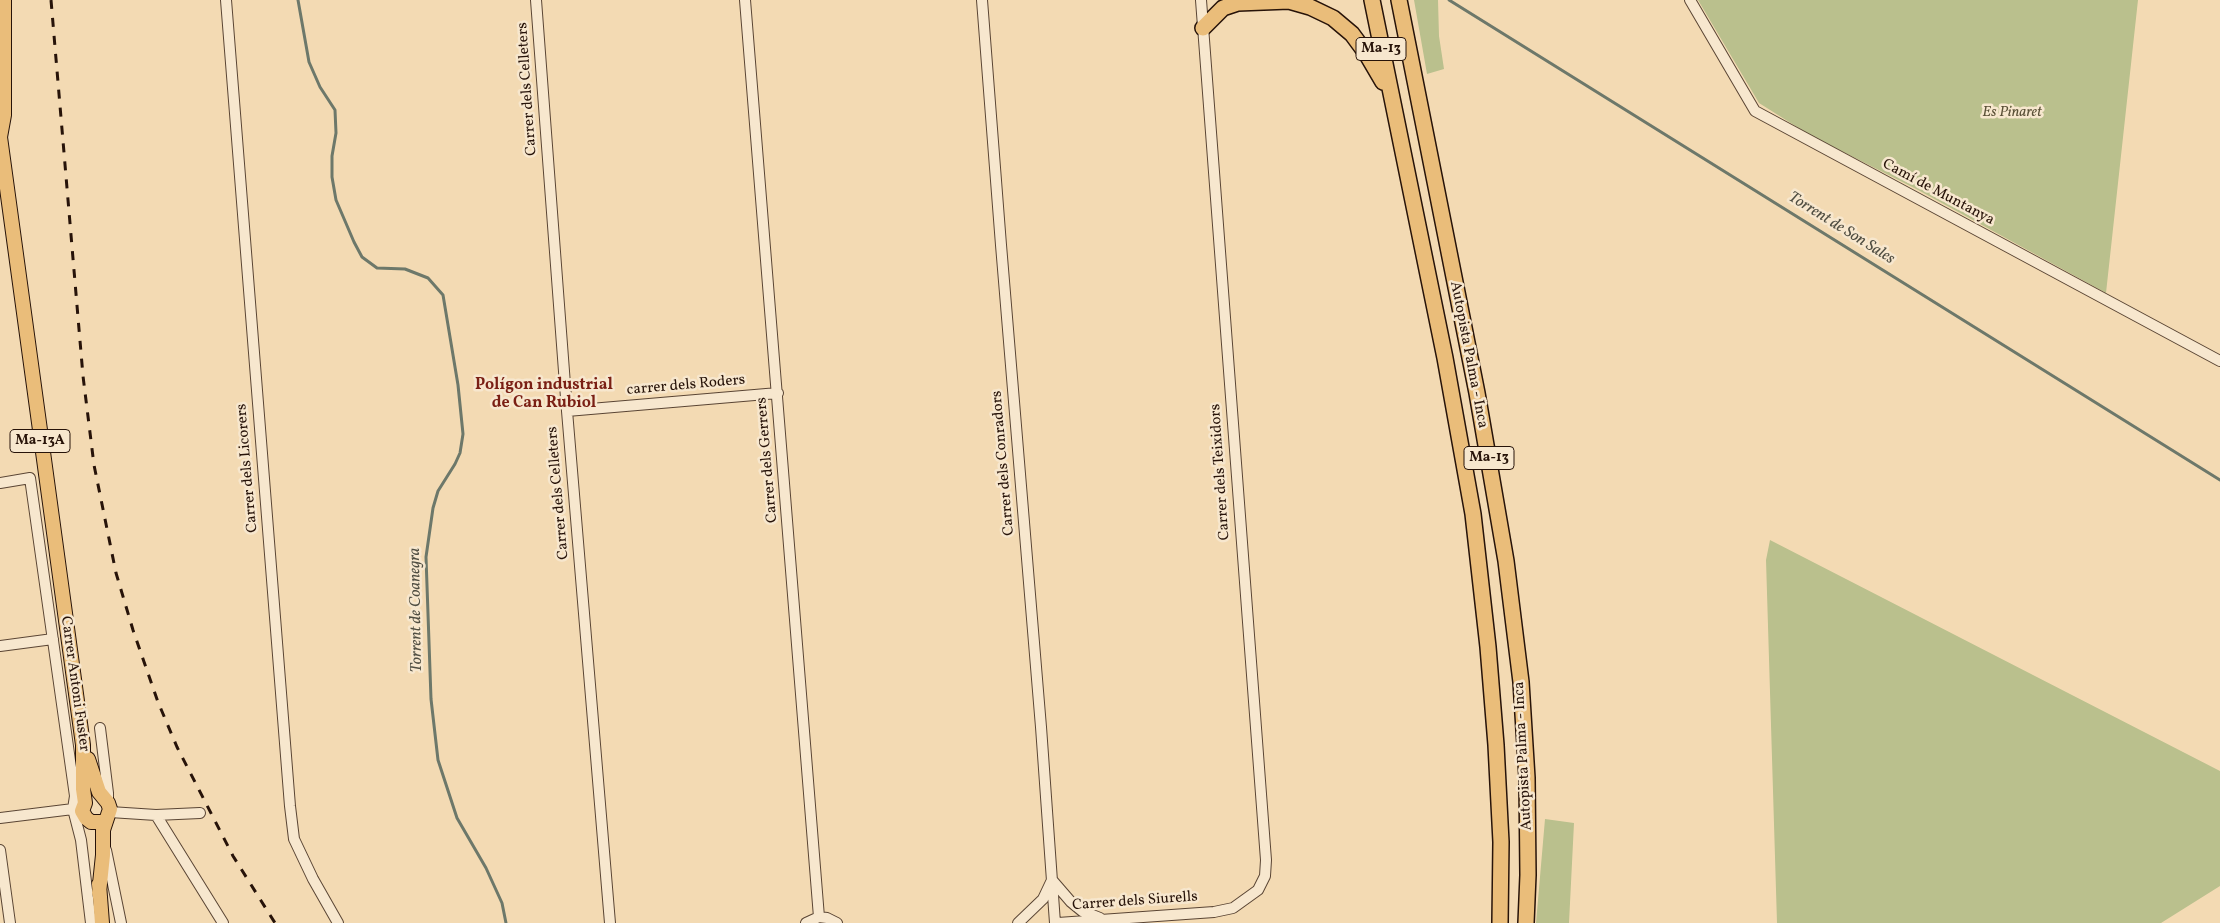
<!DOCTYPE html>
<html>
<head>
<meta charset="utf-8">
<style>
  body { margin:0 }
  canvas { display:block; background:#f3dab3 }
</style>
</head>
<body>
<canvas width="2220" height="923"></canvas>
<script>
const ctx = document.querySelector('canvas').getContext('2d');
ctx.lineJoin = 'round';
function fill(path, color) {
  ctx.fillStyle = color;
  ctx.fill(path, 'evenodd');
}
function toPath(rows) {
  const path = new Path2D();
  for (const r of rows) {
    path.moveTo(r[0], r[1]);
    for (let i = 2; i < r.length; i += 2) path.lineTo(r[i], r[i + 1]);
  }
  return path;
}
function stroke(path, color, width, dash) {
  ctx.strokeStyle = color;
  ctx.lineWidth = width;
  ctx.lineCap = dash ? 'butt' : 'round';
  ctx.setLineDash(dash || []);
  ctx.stroke(path);
}
function drawText(font, color, halo, rows, align = 'center') {
  ctx.font = font + ' Vollkorn,serif';
  ctx.lineWidth = 5;
  ctx.setLineDash([]);
  ctx.textBaseline = 'middle';
  ctx.strokeStyle = halo;
  ctx.fillStyle = color;
  for (const [text, x, y, turn = 0] of rows) {
    ctx.save();
    ctx.translate(x, y);
    ctx.rotate((+turn || 0) * Math.PI / 180);
    ctx.textAlign = isNaN(turn) ? turn : align;
    if (halo) ctx.strokeText(text, 0, 0);
    ctx.fillText(text, 0, 0);
    ctx.restore();
  }
}
fill(toPath([
  [1414,0,1438,0,1439,36,1444,69,1427,74],
  [1698,0,2138,0,2106,293,1918,190,1808,134,1759,103],
  [1770,540,2220,771,2220,886,2161,923,1777,923,1766,560],
  [1545,819,1574,823,1569,923,1536,923]
]), '#bac08d');
stroke(toPath([
  [298,0,309,62,320,87,335,110,336,133,332,156,332,177,336,200,354,242,362,257,377,268,405,269,428,278,443,295,458,385,463,434,460,453,455,464,438,491,433,508,426,557,431,699,438,760,457,818,486,868,502,903,506,923],
  [1449,0,2220,480]
]), '#6d786a', 3);
const minor = toPath([
  [226,0,290,806,294,839,313,879,338,923],
  [536,0,567,411,610,923],
  [745,0,819,917],
  [982,0,1001,245,1041,727,1055,923],
  [1690,0,1755,111,2220,361],
  [567,411,778,393],
  [0,483,30,478,75,796,73,809,81,840,91,923],
  [0,646,53,639],
  [100,728,108,793,108,803],
  [110,812,156,815,200,813],
  [156,815,223,923],
  [0,818,73,809],
  [0,850,10,923],
  [106,850,121,923],
  [806,923,819,917,827,918,837,923],
  [1018,923,1043,899,1052,880,1071,902,1082,911,1100,918],
  [1058,923,1214,912,1233,908,1258,890,1265,876,1266,860,1201,0]
]);
const major = toPath([
  [0,137,83,745,83,789,85,803,82,811,86,818,91,822,104,822],
  [0,137,4,115,4,0],
  [88,759,99,792,108,803,110,809,103,830,103,855,99,893],
  [99,884,102,923]
]);
const highway = toPath([
  [1372,0,1445,358,1473,514,1488,647,1496,745,1501,842,1500,923],
  [1399,0,1477,393,1506,561,1521,682,1527,778,1528,875,1526,923],
  [1203,28,1223,8,1238,3,1289,1,1310,7,1333,18,1352,34,1366,53,1383,82]
]);
stroke(minor, '#5a4534', 12);
stroke(major, '#271309', 16);
stroke(highway, '#271309', 18);
stroke(minor, '#f7e7ce', 10);
stroke(major, '#eabd7a', 14);
stroke(highway, '#eabd7a', 15);
stroke(toPath([
  [51,0,83,376,94,465,116,573,133,630,158,702,177,747,233,856,275,923]
]), '#271309', 3, [9, 9]);
for (const [x, y, w] of [
  [1381,49,50],
  [40,441,60],
  [1489,458,50]
]) {
  const box = new Path2D();
  box.roundRect(x - w / 2, y - 11.5, w, 23, 4);
  ctx.fillStyle = '#f7e7ce';
  ctx.fill(box);
  stroke(box, '#271309', 1);
}
drawText('bold 14px', '#271309', null, [
  ["Ma-13",1381,49],
  ["Ma-13A",40,441],
  ["Ma-13",1489,458]
]);
drawText('15px', '#271309', '#f7e7ce', [
  ["Carrer dels Celleters",528,89,-94],
  ["Camí de Muntanya",1938,193,28],
  ["Autopista Palma - Inca",1468,355,79],
  ["carrer dels Roders",686,386,-5],
  ["Carrer dels Gerrers",768,460,-95],
  ["Carrer dels Conradors",1004,463,-95],
  ["Carrer dels Licorers",248,468,-95],
  ["Carrer dels Teixidors",1221,472,-94],
  ["Carrer dels Celleters",559,493,-95],
  ["Carrer Antoni Fuster",74,684,82],
  ["Autopista Palma - Inca",1524,756,-93],
  ["Carrer dels Siurells",1135,902,-4]
]);
drawText('italic 15px', '#5a5037', '#f7e7ce', [
  ["Es Pinaret",2012,113]
]);
drawText('italic 16px', '#504e42', '#f7e7ce', [
  ["Torrent de Son Sales",1841,229,32],
  ["Torrent de Coanegra",417,610,-91]
]);
drawText('bold 16px', '#7a1f14', '#f7e7ce', [
  ["Polígon industrial",544,386],
  ["de Can Rubiol",544,404]
]);
</script>
</body>
</html>
